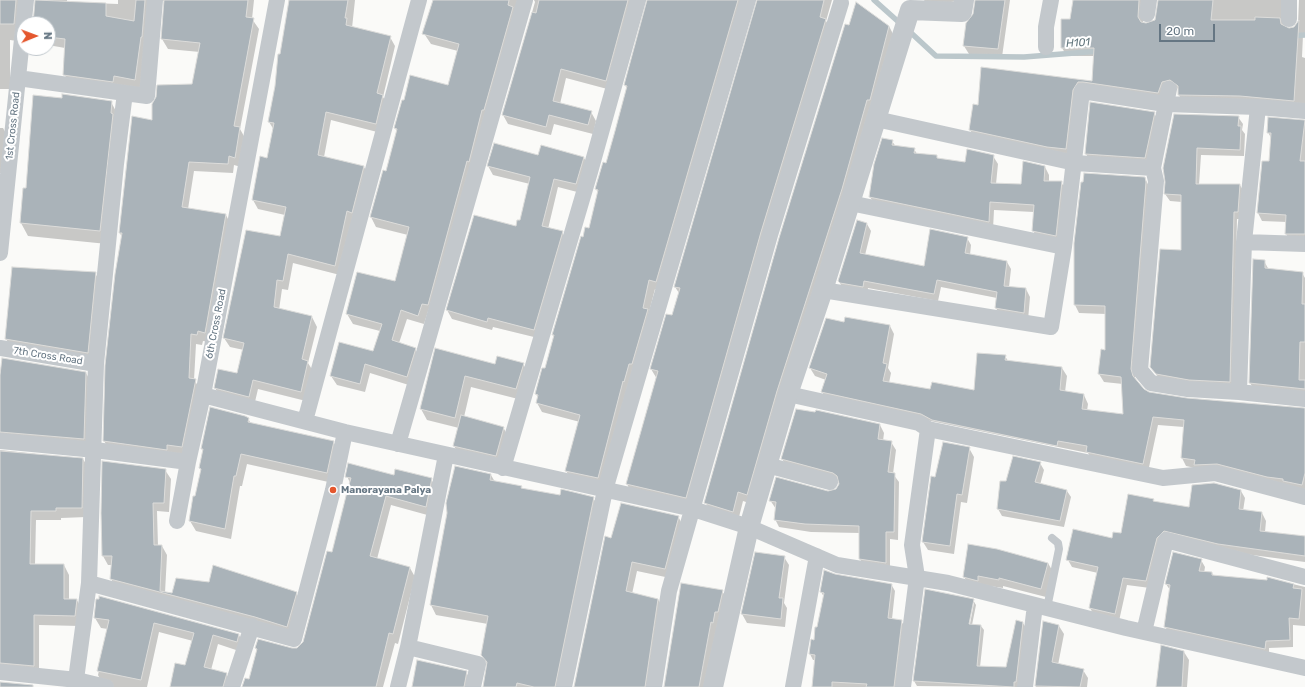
<!DOCTYPE html>
<html>
<head>
<meta charset="utf-8">
<style>
  body { margin:0 }
  #map { position:relative; width:1305px; height:687px; overflow:hidden; background:#fafaf8; font-family:Rubik,sans-serif }
  canvas { display:block }
  .north { position:absolute; left:16px; top:16px; width:40px; height:40px; box-sizing:border-box; background:#fff; border:1px solid #c1c8cd; border-radius:50%; rotate:89deg; font-size:11px; font-weight:700; line-height:16px; text-align:center; color:#657683 }
  .north::after { content:''; display:block; margin:auto; width:14px; height:18px; background:#e4572e; clip-path:polygon(50% 0,100% 100%,50% 72%,0 100%) }
  .scale { position:absolute; left:1159px; top:24px; width:56px; height:18px; box-sizing:border-box; border:2px solid #657683; border-top:0; padding-left:5px; font-size:12px; line-height:14px; white-space:nowrap; color:#657683; -webkit-text-stroke:3px #fff; paint-order:stroke }
</style>
</head>
<body>
<div id="map">
<canvas width="1305" height="687"></canvas>
<div class="north">N</div>
<div class="scale">20 m</div>
</div>
<script>
const ctx = document.querySelector('canvas').getContext('2d');
ctx.lineJoin = 'round';
function fill(path, color) {
  ctx.fillStyle = color;
  ctx.fill(path, 'evenodd');
}
function toPath(rows) {
  const path = new Path2D();
  for (const r of rows) {
    path.moveTo(r[0], r[1]);
    for (let i = 2; i < r.length; i += 2) path.lineTo(r[i], r[i + 1]);
  }
  return path;
}
function stroke(path, color, width, dash) {
  ctx.strokeStyle = color;
  ctx.lineWidth = width;
  ctx.lineCap = dash ? 'butt' : 'round';
  ctx.setLineDash(dash || []);
  ctx.stroke(path);
}
function drawText(font, color, halo, rows, align = 'center') {
  ctx.font = font + ' Rubik,sans-serif';
  ctx.lineWidth = 4;
  ctx.setLineDash([]);
  ctx.textBaseline = 'middle';
  ctx.strokeStyle = halo;
  ctx.fillStyle = color;
  for (const [text, x, y, turn = 0] of rows) {
    ctx.save();
    ctx.translate(x, y);
    ctx.rotate((+turn || 0) * Math.PI / 180);
    ctx.textAlign = isNaN(turn) ? turn : align;
    if (halo) ctx.strokeText(text, 0, 0);
    ctx.fillText(text, 0, 0);
    ctx.restore();
  }
}
fill(toPath([
  [0,0,27,0,17,41,10,40,10,89,0,89],
  [36,0,67,0,67,2,118,4,118,0,254,0,252,19,259,29,240,129,245,138,241,167,234,165,233,173,194,171,188,209,226,215,231,225,210,342,203,341,202,345,196,344,194,380,201,390,187,456,110,451,104,441,106,365,122,238,120,233,153,121,193,85,200,52,168,49,162,39,164,1,157,1,141,90,70,84,64,74,65,48,48,45,48,24,34,24],
  [290,0,355,0,352,28,390,37,395,46,383,97,388,105,381,133,331,120,324,157,364,167,369,176,340,275,293,263,288,290,282,289,279,310,312,317,317,327,308,363,313,371,306,401,258,389,254,406,220,397,215,388,238,374,244,350,230,347,224,338,280,237,285,215,258,209,253,200,268,159,274,130,269,122],
  [435,0,528,0,424,324,407,319,399,343,415,349,420,358,412,386,370,373,365,392,337,385,331,376,373,352,380,331,353,324,347,314,396,283,408,235,376,227,371,217,383,172,387,172,397,132,395,128,449,86,458,51,431,44,425,35],
  [531,0,646,0,611,90,566,78,560,104,591,112,596,121,593,134,554,124,551,135,508,124,503,115,535,2,534,0],
  [646,0,756,0,747,2,661,291,655,289,604,487,572,480,566,471,580,422,542,412,537,403,538,398,536,394,546,370,554,337,553,335,584,238,589,229,598,193,596,189,607,164,627,89,625,85,648,1],
  [756,0,832,0,826,21,831,29,691,507,632,494,627,484,657,379,651,369,673,316,679,293,675,287,758,1],
  [924,0,961,0,928,7],
  [976,0,1010,0,1002,57,969,54,964,46,967,23,972,19],
  [1074,0,1149,0,1146,3,1143,22,1145,24,1156,20,1160,0,1158,0,1289,0,1285,4,1285,28,1290,30,1298,24,1299,0,1305,0,1305,35,1303,35,1302,57,1305,58,1305,110,1183,103,1179,95,1179,90,1176,87,1163,101,1088,90,1070,157,975,138,970,130,979,106,982,68,1093,82,1094,56,1067,56,1062,48,1062,20,1071,20],
  [889,26,894,36,752,504,743,501,738,521,711,512,705,502],
  [111,102,118,115,107,244,28,236,21,223,24,189,27,189],
  [1154,113,1158,120,1149,165,1090,161,1086,154],
  [1238,117,1243,124,1242,130,1245,134,1244,156,1201,155,1199,185,1240,185,1244,192,1241,219,1237,219,1233,389,1161,381,1151,367,1182,251,1182,202,1170,201,1165,194,1166,182,1164,168],
  [1269,118,1305,121,1305,242,1291,242,1286,234,1287,222,1262,221,1258,213,1270,162,1271,138,1268,132],
  [0,128,3,128,8,137,4,173,0,173],
  [892,141,896,147,914,149,917,154,936,156,938,159,966,163,993,156,998,164,996,184,1022,185,1045,167,1049,175,1049,182,1061,182,1066,190,1060,243,1037,239,1033,230,1034,212,994,210,993,229,875,205,870,197],
  [539,156,584,158,589,166,581,193,558,187,548,229,562,232,567,241,538,338,493,327,492,330,452,319,447,310,520,221,530,184,493,175,488,166],
  [1145,178,1151,191,1135,378,1143,390,1149,393,1187,399,1305,408,1305,492,1186,466,1182,458,1184,427,1158,425,1148,472,1092,460,1088,453,827,400,822,392,826,380,815,376,810,368,845,323,890,326,894,334,888,368,891,373,889,383,931,390,975,391,1005,356,1008,361,1062,368,1067,376,1065,392,1084,395,1088,404,1087,411,1124,415,1123,384,1104,382,1099,374,1106,351,1106,314,1079,313,1075,305],
  [867,224,871,231,865,255,924,267,967,238,971,245,970,255,1007,262,1011,269,1009,287,1026,289,1030,297,1028,320,1000,316,996,308,997,298,941,287,938,301,868,288,867,294,843,289,839,281],
  [1254,260,1264,261,1269,270,1302,273,1305,278,1305,398,1255,391,1250,383],
  [95,273,101,284,93,363,12,349,6,339],
  [436,350,495,365,523,364,530,375,522,400,471,387,464,417,503,427,508,436,501,464,459,455,454,446,459,428,427,420,421,409],
  [86,373,91,382,89,448,0,439,0,382],
  [248,418,251,424,333,441,339,452,333,483,247,464,242,486,240,486,231,539,196,531,190,521,201,470,204,452,202,448],
  [880,425,884,433,883,441,891,442,896,450,893,474,899,482,898,540,890,539,890,571,864,567,860,559,860,533,811,532,779,527,775,519,776,509,770,500,837,490,840,484,838,481,787,467,782,459],
  [969,448,974,457,967,503,961,502,954,554,928,550,923,542,936,478],
  [0,450,83,459,89,469,87,517,61,518,61,520,36,520,35,565,64,565,69,575,69,600,77,600,82,610,80,626,39,625,39,675,0,675],
  [1040,463,1044,470,1040,485,1067,491,1071,497,1064,527,1002,516,998,509,1007,483],
  [165,470,171,479,169,512,157,511,158,546,162,546,167,555,165,593,296,593,301,602,292,636,116,588,111,579,112,565,108,565,103,556,102,513],
  [491,475,495,482,521,487,522,489,560,496,593,498,599,507,561,687,483,687,488,666,482,655,488,624,436,615,431,605,448,513],
  [347,476,394,476,431,479,437,489,431,516,391,505,377,559,410,568,415,577,398,644,395,643,383,687,243,687,250,680,257,651,256,648,297,649,304,642,332,553,350,483],
  [1241,491,1245,498,1243,511,1262,513,1266,521,1265,532,1305,536,1305,562,1222,551,1168,538,1150,588,1127,585,1119,621,1094,615,1090,608,1098,573,1072,567,1068,560,1122,534,1153,500,1154,502,1190,508],
  [678,516,683,526,670,578,637,571,632,594,658,599,663,609,651,687,575,687,612,539],
  [756,553,784,557,789,565,784,603,787,608,785,627,747,623,742,614],
  [1201,560,1205,567,1204,573,1212,573,1214,576,1268,581,1268,578,1305,587,1305,626,1293,625,1293,647,1269,648,1269,656,1169,634,1165,626,1170,590,1166,584],
  [1048,563,1053,572,1046,597,1003,586,1003,588,983,585,969,585,964,577],
  [835,575,891,584,895,591,892,619,901,621,905,627,897,687,813,687,816,660,813,660,810,654,818,628,824,597,821,592],
  [722,591,728,600,706,687,665,687],
  [97,600,239,635,244,645,242,652,218,644,211,670,226,674,232,684,231,687,171,687,185,666,193,641,159,632,147,687,110,687,103,685,98,675,108,629,101,628,95,618],
  [973,600,976,605,972,625,981,626,984,630,980,667,1007,668,1023,623,1026,628,1018,687,917,686,914,681],
  [972,603,974,603,969,629,967,629],
  [1043,623,1059,626,1064,634,1058,665,1083,670,1088,678,1087,687,1036,687],
  [1184,652,1189,660,1187,687,1157,687],
  [417,661,466,672,471,681,471,687,412,687]
]), '#0003');
stroke(toPath([
  [874,0,902,25],
  [909,31,936,56,1024,57,1100,51],
  [1290,36,1305,35]
]), '#bbc7cb', 5.5);
const building = toPath([
  [0,0,16,0,14,24,0,24,0,0],
  [35,0,106,3,106,16,134,21,136,0,145,0,142,37,141,37,135,80,114,76,113,82,63,75,65,39,48,37,48,24,33,24,35,0],
  [164,0,248,0,246,17,254,18,234,126,240,127,235,158,229,156,228,164,189,162,182,207,226,214,205,333,198,331,197,335,191,334,189,378,196,379,182,447,167,445,167,450,103,441,105,365,115,274,122,233,119,233,132,116,152,120,152,104,156,97,157,85,192,84,200,43,161,39,164,0],
  [289,0,348,0,345,18,347,18,346,25,391,36,377,93,383,95,376,124,326,112,318,155,364,166,352,213,347,211,335,266,288,254,283,281,277,280,274,307,312,316,302,359,308,361,301,392,253,380,249,397,214,388,218,369,237,373,244,343,223,338,246,230,280,236,286,207,252,200,260,156,267,158,274,123,268,122,275,86,278,54,280,54,289,0],
  [433,0,509,0,508,5,513,7,484,110,482,110,469,162,467,161,428,305,422,304,418,316,401,310,392,340,416,348,407,377,365,364,360,384,330,376,339,342,373,351,382,324,346,314,357,272,395,281,409,227,370,217,383,170,386,171,397,129,394,128,402,100,404,100,410,75,448,85,459,44,422,34,433,0],
  [539,0,628,0,606,81,561,69,553,101,592,111,588,125,549,115,546,127,502,115,532,12,536,13,539,0],
  [647,0,738,0,656,282,649,280,643,308,648,309,632,364,629,364,624,382,623,381,598,478,565,471,580,415,536,403,538,395,535,394,542,368,545,368,554,335,552,335,581,236,583,237,585,227,589,228,598,190,595,189,603,162,606,163,615,131,627,86,624,85,647,0],
  [757,0,824,0,820,17,826,19,761,232,686,498,626,484,658,371,650,369,666,314,672,315,680,288,674,287,757,0],
  [975,0,1005,0,998,49,963,46,966,23,973,14,975,0],
  [1073,0,1139,0,1138,17,1141,22,1146,23,1155,20,1158,0,1213,0,1211,20,1255,20,1255,17,1280,18,1281,24,1289,28,1294,27,1299,20,1294,101,1240,96,1178,95,1178,86,1170,80,1162,82,1158,93,1083,82,1078,82,1073,90,1066,149,1047,147,969,130,973,104,978,105,981,67,1092,81,1094,48,1061,48,1061,19,1070,19,1073,0],
  [856,2,889,26,870,100,867,100,842,189,777,391,747,495,738,492,733,512,704,503,779,238,845,24,849,25,856,2],
  [62,94,112,101,111,113,113,114,100,231,20,223,23,188,26,188,33,95,62,98,62,94],
  [1090,102,1155,112,1145,158,1085,154,1090,102],
  [1174,114,1239,116,1238,126,1241,126,1240,150,1197,148,1196,184,1240,184,1238,212,1234,212,1230,382,1189,380,1156,374,1150,367,1160,249,1181,250,1181,195,1164,194,1165,182,1163,168,1174,114],
  [1268,117,1305,120,1300,161,1305,161,1305,234,1285,234,1286,215,1257,213,1262,161,1269,161,1271,133,1267,133,1268,117],
  [882,138,893,140,892,145,915,148,914,153,937,155,937,158,965,162,967,149,994,155,991,183,1021,184,1023,161,1045,166,1044,181,1062,181,1056,236,1032,231,1034,205,990,202,989,222,869,197,874,164,882,138],
  [494,143,538,155,541,145,584,157,576,184,554,179,542,226,563,231,534,330,488,318,487,322,446,310,474,215,516,226,517,220,520,220,530,177,487,166,494,143],
  [1084,173,1145,177,1146,182,1131,369,1133,376,1144,389,1149,392,1187,398,1305,408,1305,473,1302,485,1283,481,1283,479,1267,477,1217,464,1194,465,1195,460,1181,458,1184,420,1153,417,1143,464,1086,452,1087,446,1058,441,1057,446,932,420,921,414,821,392,827,374,809,368,826,318,844,322,845,317,890,325,883,363,887,364,883,381,930,389,932,382,974,390,977,353,1006,355,1005,360,1062,367,1060,390,1084,394,1082,409,1123,414,1121,377,1098,374,1101,349,1105,350,1105,306,1074,305,1074,243,1081,182,1083,182,1084,173],
  [857,220,867,223,860,253,924,266,930,229,968,237,965,253,1007,261,1004,286,1026,288,1024,313,995,308,997,292,937,280,934,294,864,281,863,287,840,283,838,281,857,220],
  [1253,259,1265,260,1265,268,1303,272,1302,304,1305,304,1305,342,1300,342,1299,380,1305,380,1305,389,1249,383,1253,259],
  [12,267,96,272,88,353,5,339,12,267],
  [435,348,495,364,497,356,524,363,516,389,465,376,455,418,420,409,435,348],
  [2,358,86,372,84,439,0,432,0,375,2,358],
  [210,407,245,416,249,418,248,422,334,441,327,473,241,454,236,476,234,476,225,529,189,521,193,496,195,496,201,469,199,468,203,449,201,449,210,407],
  [796,409,815,412,816,410,880,424,878,439,892,441,888,472,895,473,894,532,886,532,886,563,859,559,859,526,805,524,774,520,776,502,769,501,776,477,828,491,836,489,839,484,837,476,833,473,781,459,796,409],
  [461,415,504,427,496,456,453,446,461,415],
  [943,442,970,447,962,495,957,494,950,546,922,542,931,476,935,477,943,442],
  [0,451,83,458,82,508,56,508,56,511,31,511,30,564,64,564,64,599,77,599,75,616,34,615,34,666,0,663,0,451],
  [1013,456,1041,462,1035,482,1067,490,1060,521,997,509,1000,481,1006,481,1013,456],
  [102,461,166,469,164,503,153,503,154,545,162,545,160,591,172,593,176,578,209,582,213,565,297,592,287,627,255,617,110,579,112,556,102,556,101,513,102,461],
  [348,463,394,475,395,469,432,478,426,507,386,496,370,556,410,567,393,634,389,633,376,687,242,687,245,678,249,679,257,649,255,648,258,639,292,648,297,648,303,642,327,551,332,552,348,488,351,478,345,477,348,463],
  [455,466,491,474,490,480,522,486,521,488,560,495,561,489,594,497,555,687,534,687,517,683,516,687,483,687,487,662,481,655,488,616,430,605,447,513,446,503,455,466],
  [1214,483,1241,490,1239,509,1262,512,1260,531,1305,536,1305,556,1218,544,1164,531,1157,538,1146,581,1123,578,1115,614,1089,608,1098,567,1066,560,1073,529,1112,538,1113,532,1121,533,1128,494,1154,499,1153,501,1189,507,1192,485,1214,483],
  [621,503,679,516,665,569,632,562,626,591,658,599,645,687,574,687,605,536,611,538,621,503],
  [968,544,997,549,1048,563,1041,589,999,578,999,580,978,576,978,581,963,577,968,544],
  [755,552,785,556,779,598,783,598,781,619,741,614,755,552],
  [1173,552,1202,559,1199,571,1212,572,1212,575,1267,580,1267,577,1294,584,1293,588,1302,589,1299,619,1289,618,1290,640,1266,641,1265,649,1164,627,1170,585,1165,584,1173,552],
  [824,570,835,574,892,584,888,618,902,620,894,687,866,687,867,684,832,682,832,687,812,687,815,655,809,654,811,639,814,640,815,627,817,627,824,593,820,592,824,570],
  [681,583,723,590,718,612,715,612,713,623,711,622,699,687,664,687,681,583],
  [925,589,974,599,969,624,981,625,977,666,1006,667,1016,620,1023,622,1016,682,1014,682,1014,687,913,681,925,589],
  [99,596,239,634,237,642,213,635,204,667,227,673,223,687,170,687,175,663,185,665,194,633,154,623,141,680,97,671,109,620,94,618,96,599,99,599,99,596],
  [1043,621,1059,625,1052,662,1084,669,1080,687,1035,686,1043,621],
  [1161,645,1184,651,1182,687,1156,687,1161,645],
  [417,660,467,671,464,687,412,687,417,660],
  [0,682,33,685,33,687,0,687,0,682]
]);
fill(building, '#aab3b9');
stroke(building, '#dcdcda', 1);
stroke(toPath([
  [1047,608,1059,549,1058,543,1052,538]
]), '#c3c8cc', 8);
stroke(toPath([
  [1147,14,1149,0],
  [1289,19,1289,0],
  [1046,47,1046,27,1051,0],
  [18,78,125,93],
  [1169,89,1153,168,1156,181,1140,370,1151,383,1188,389,1239,392,1244,242,1258,107,1305,111],
  [876,119,1075,163,1153,168],
  [850,203,1064,247,1082,91,1165,104,1258,107],
  [1244,242,1305,244],
  [0,253,26,0],
  [823,290,1051,327,1064,247],
  [0,348,96,364],
  [1239,392,1305,399],
  [788,394,919,423,928,429,1163,478,1215,473,1305,497],
  [203,395,345,432,693,509,749,527,837,565,948,583,1126,628,1305,668],
  [305,421,419,0],
  [0,441,95,450,188,462,203,395,277,0],
  [398,444,525,0],
  [767,465,830,482],
  [503,468,590,172,638,0],
  [177,521,188,462],
  [89,583,294,639,333,490,345,432],
  [1144,632,1166,540,1305,577],
  [408,647,478,664,473,687],
  [0,672,77,680,106,687],
  [75,687,89,583,96,364,116,164,125,93,147,96,155,0],
  [232,687,252,626],
  [398,687,408,647,446,455],
  [564,687,605,490,748,0],
  [654,687,669,591,770,235,841,3],
  [793,687,817,556],
  [903,687,917,577,912,545,928,429],
  [1025,687,1035,605]
]), '#c3c8cc', 16);
stroke(toPath([
  [713,687,749,527,788,394,823,290,910,10,962,12,964,0]
]), '#c3c8cc', 20);
for (const [x, y, r, color] of [
  [333,490,4,"#e4572e"]
]) {
  const dot = new Path2D();
  dot.arc(x, y, r, 0, 2 * Math.PI);
  ctx.fillStyle = color;
  ctx.fill(dot);
  stroke(dot, '#fff', 1.5);
}
drawText('10px', '#657683', '#fff', [
  ["1st Cross Road",13,126,-84],
  ["6th Cross Road",216,324,-79],
  ["7th Cross Road",48,356,9]
]);
drawText('bold 10px', '#657683', '#fff', [
  ["Manorayana Palya",341,490]
], 'left');
drawText('italic 11px', '#60757c', '#fff', [
  ["H101",1078,43,-4]
]);
</script>
</body>
</html>
